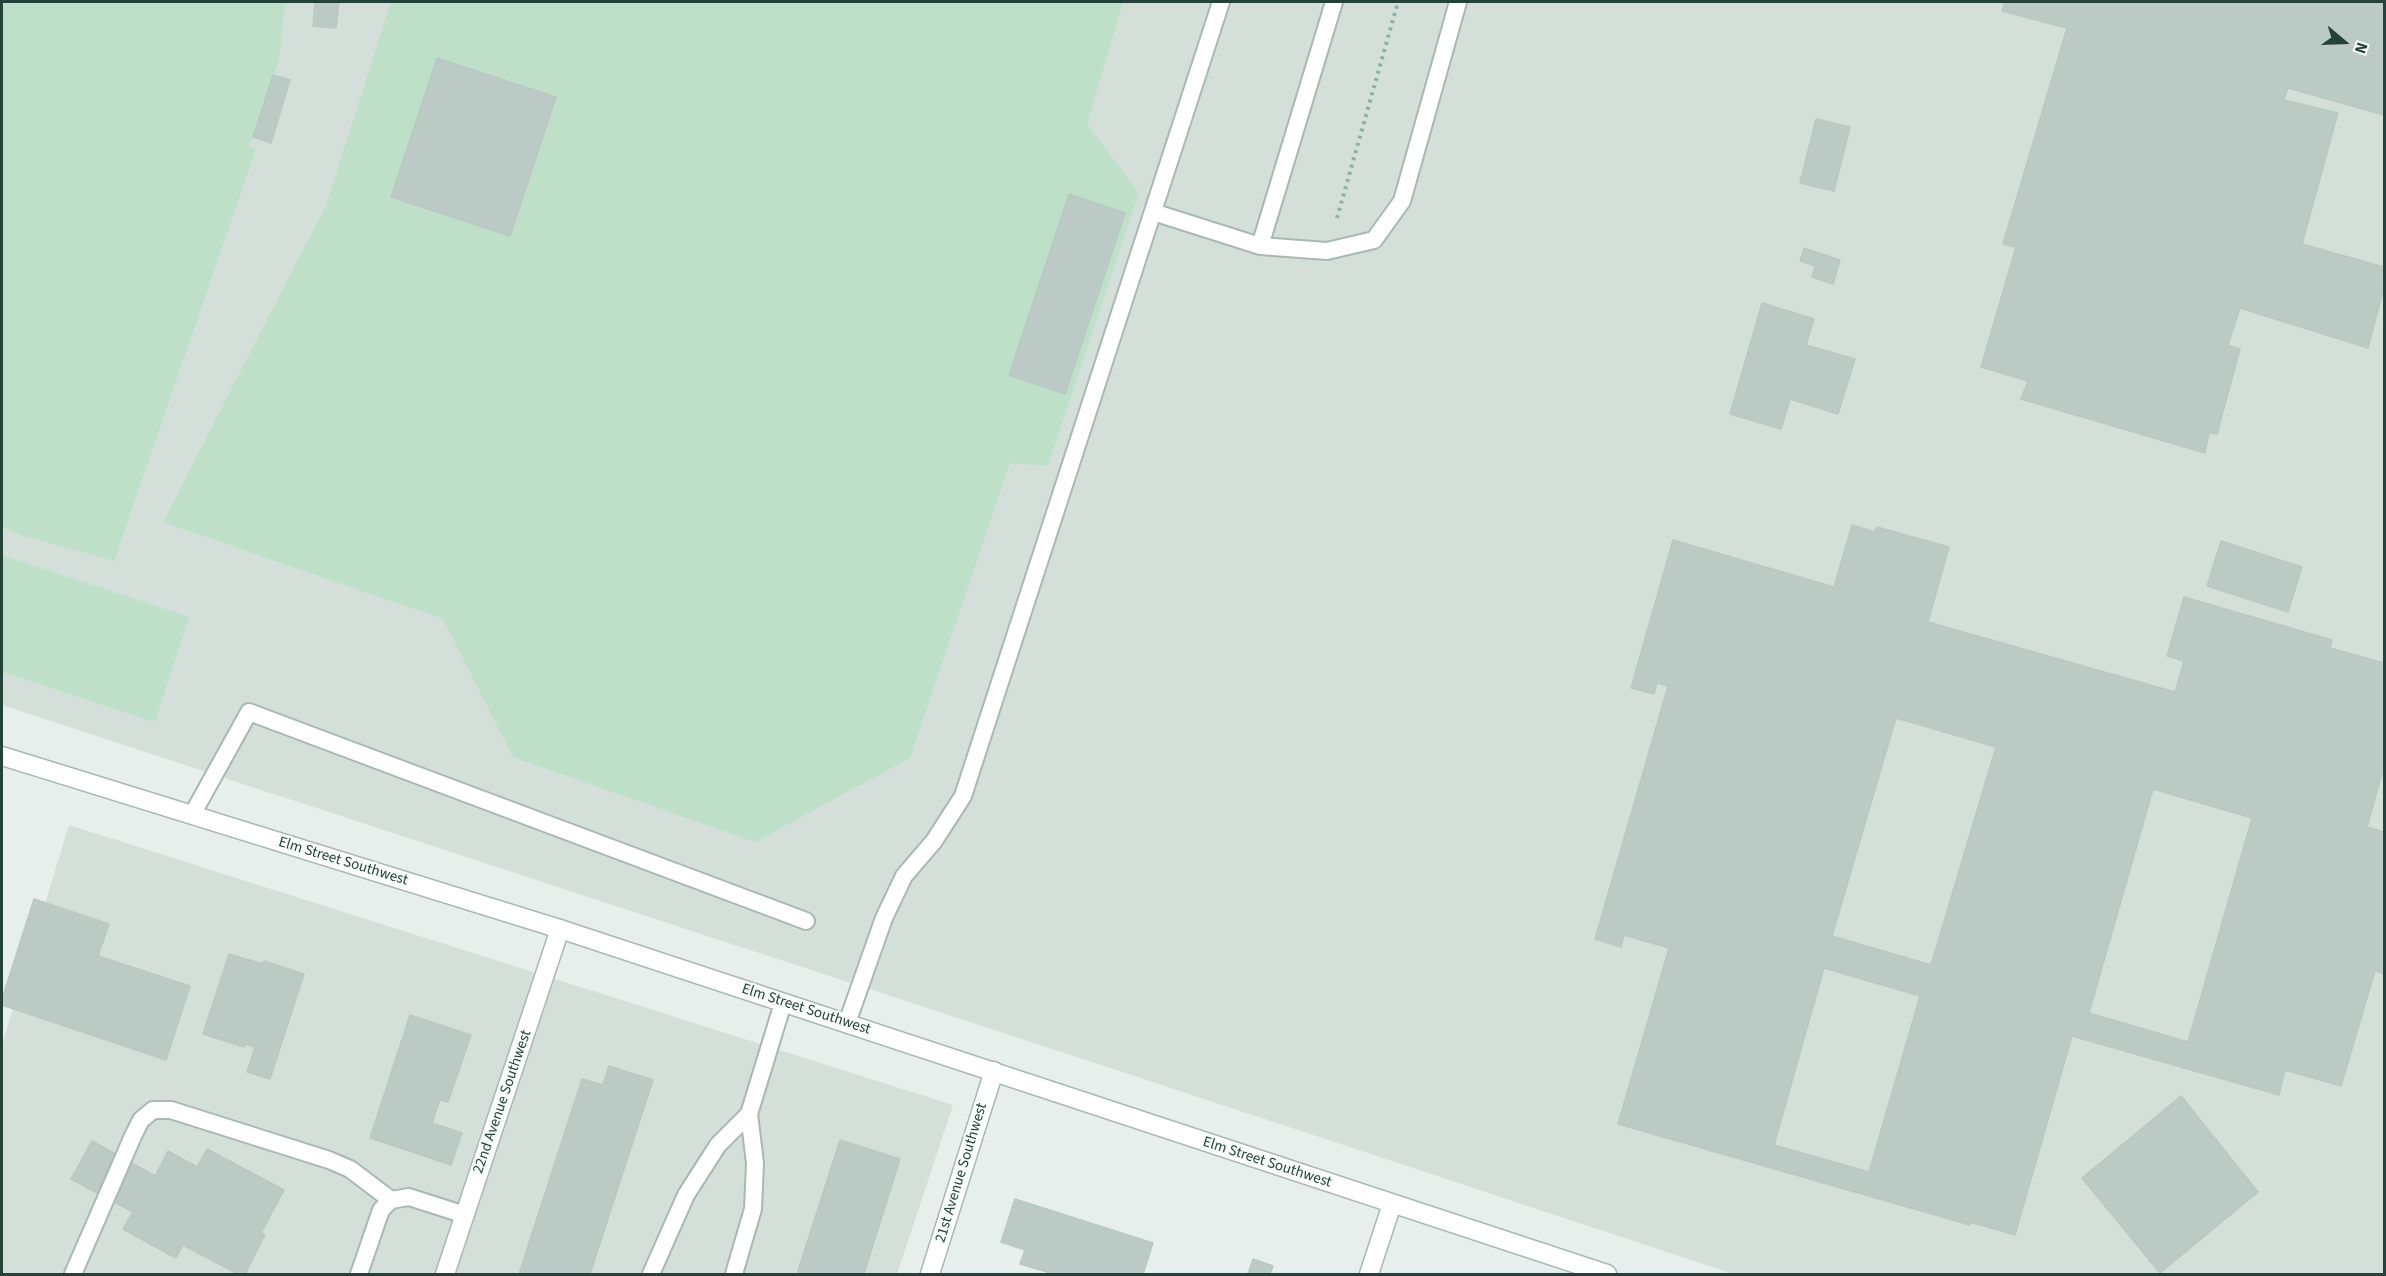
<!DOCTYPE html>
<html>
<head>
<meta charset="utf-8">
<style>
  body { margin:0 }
  #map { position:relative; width:2386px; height:1276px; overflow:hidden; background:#e6efeb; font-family:"Source Sans 3",sans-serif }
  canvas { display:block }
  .frame { position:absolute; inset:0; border:3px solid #24423a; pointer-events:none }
  .north { position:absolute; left:2314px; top:12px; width:60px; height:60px; -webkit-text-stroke:4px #f7fbf9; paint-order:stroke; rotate:109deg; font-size:16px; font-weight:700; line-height:24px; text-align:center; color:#24423a }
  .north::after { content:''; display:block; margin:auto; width:21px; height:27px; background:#24423a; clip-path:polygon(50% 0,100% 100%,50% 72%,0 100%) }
</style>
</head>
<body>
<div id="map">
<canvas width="2386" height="1276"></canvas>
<div class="frame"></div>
<div class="north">N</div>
</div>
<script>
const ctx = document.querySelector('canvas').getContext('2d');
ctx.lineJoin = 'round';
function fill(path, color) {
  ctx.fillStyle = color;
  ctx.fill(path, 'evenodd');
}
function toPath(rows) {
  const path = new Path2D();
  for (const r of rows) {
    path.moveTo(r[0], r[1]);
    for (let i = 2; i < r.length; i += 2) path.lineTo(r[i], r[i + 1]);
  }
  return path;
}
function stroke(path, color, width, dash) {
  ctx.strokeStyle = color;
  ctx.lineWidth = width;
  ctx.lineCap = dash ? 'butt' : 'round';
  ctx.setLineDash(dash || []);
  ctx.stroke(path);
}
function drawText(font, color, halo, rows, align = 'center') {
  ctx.font = font + ' "Source Sans 3",sans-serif';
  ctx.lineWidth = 4.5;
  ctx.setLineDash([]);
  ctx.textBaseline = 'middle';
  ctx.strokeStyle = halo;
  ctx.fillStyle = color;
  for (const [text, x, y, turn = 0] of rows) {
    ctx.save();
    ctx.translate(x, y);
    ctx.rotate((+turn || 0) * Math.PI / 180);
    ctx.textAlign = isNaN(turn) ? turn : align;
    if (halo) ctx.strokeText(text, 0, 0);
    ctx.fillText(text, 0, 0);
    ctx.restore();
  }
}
fill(toPath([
  [2,2,2384,2,2384,1274,1733,1274,1156,1083,2,705],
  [69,825,953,1105,897,1274,2,1274,2,1045]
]), '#d4dfda');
fill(toPath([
  [2,2,285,2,279,60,249,147,256,149,114,561,24,536,2,527],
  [391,2,1123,2,1087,124,1139,193,1048,466,1010,463,910,758,755,842,513,757,443,619,163,522,326,205],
  [2,555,189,617,155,722,2,672]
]), '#bfe0c8');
const building = toPath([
  [315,2,339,2,336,28,313,26,315,2],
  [2005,2,2384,2,2384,115,2288,88,2284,100,2338,113,2302,244,2384,267,2384,287,2368,348,2240,308,2228,345,2240,349,2217,434,2209,433,2205,453,2021,399,2028,381,1981,367,2016,247,2003,244,2067,28,2002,11,2005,2],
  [437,58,556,97,510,236,391,197,437,58],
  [273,75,290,80,271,143,253,137,273,75],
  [1816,119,1850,127,1834,191,1800,183,1816,119],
  [1069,194,1125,213,1065,394,1009,375,1069,194],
  [1804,248,1840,260,1833,284,1812,277,1815,266,1800,261,1804,248],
  [1762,303,1814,319,1806,345,1855,359,1838,414,1790,399,1781,429,1730,414,1762,303],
  [1852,525,1875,532,1877,527,1949,547,1928,622,2175,692,2184,661,2167,656,2184,597,2332,640,2330,648,2384,663,2384,766,2367,827,2384,832,2384,974,2375,971,2341,1086,2285,1070,2279,1095,2072,1036,2015,1235,1970,1222,1970,1225,1618,1124,1669,948,1624,935,1621,947,1595,939,1668,686,1657,683,1654,694,1631,688,1673,540,1834,587,1852,525],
  [1896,718,1996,747,1931,965,1832,936,1896,718],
  [2153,789,2252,818,2188,1042,2089,1013,2153,789],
  [1824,968,1920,996,1869,1172,1774,1145,1824,968],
  [2221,541,2302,567,2288,612,2207,586,2221,541],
  [34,899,109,924,98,956,190,986,166,1060,2,1005,2,999,34,899],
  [229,954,263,964,264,961,304,974,270,1079,247,1072,255,1047,245,1044,244,1047,203,1034,229,954],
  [410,1015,471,1035,448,1102,440,1100,432,1123,462,1133,451,1165,370,1138,410,1015],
  [609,1066,653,1080,590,1274,519,1274,582,1079,603,1085,609,1066],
  [2181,1096,2258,1192,2160,1273,2082,1178,2181,1096],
  [840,1140,900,1159,864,1274,797,1274,840,1140],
  [92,1141,155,1176,168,1151,197,1167,207,1149,284,1190,261,1233,265,1235,245,1274,238,1274,183,1245,176,1258,123,1229,133,1212,71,1179,92,1141],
  [1015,1199,1153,1243,1143,1274,1054,1274,1020,1264,1025,1250,1001,1242,1015,1199],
  [1253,1259,1273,1266,1270,1274,1248,1274,1253,1259]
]);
fill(building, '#bbcac4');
stroke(building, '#b8c9c2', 1.5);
const service = toPath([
  [1153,212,1260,246,1327,251,1374,240,1402,201,1458,2],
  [1260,246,1334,2],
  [192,815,249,712,806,921],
  [847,1023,884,918,904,876,934,841,963,796,1221,2],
  [73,1274,133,1136,141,1120,153,1110,171,1110,329,1160,350,1169,391,1200],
  [359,1274,381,1210,391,1200,409,1197,465,1215],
  [651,1274,686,1195,718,1145,749,1114],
  [734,1274,753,1209,755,1163,749,1114,783,1003]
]);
const minor = toPath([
  [445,1274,560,929],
  [930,1274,994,1071],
  [1369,1274,1392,1204]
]);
const tertiary = toPath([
  [2,756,560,929,1607,1274]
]);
stroke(service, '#a8b8b2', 20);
stroke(minor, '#a8b8b2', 21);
stroke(tertiary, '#a8b8b2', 21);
stroke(toPath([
  [1337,218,1398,2]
]), '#86b3a5', 4, [3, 4.5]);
stroke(service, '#fff', 16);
stroke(minor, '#fff', 18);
stroke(tertiary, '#fff', 18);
drawText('15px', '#24423a', '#f7fbf9', [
  ["Elm Street Southwest",343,862,17],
  ["Elm Street Southwest",806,1010,18],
  ["22nd Avenue Southwest",503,1102,-71],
  ["Elm Street Southwest",1267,1163,18],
  ["21st Avenue Southwest",962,1173,-73]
]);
</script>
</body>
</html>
